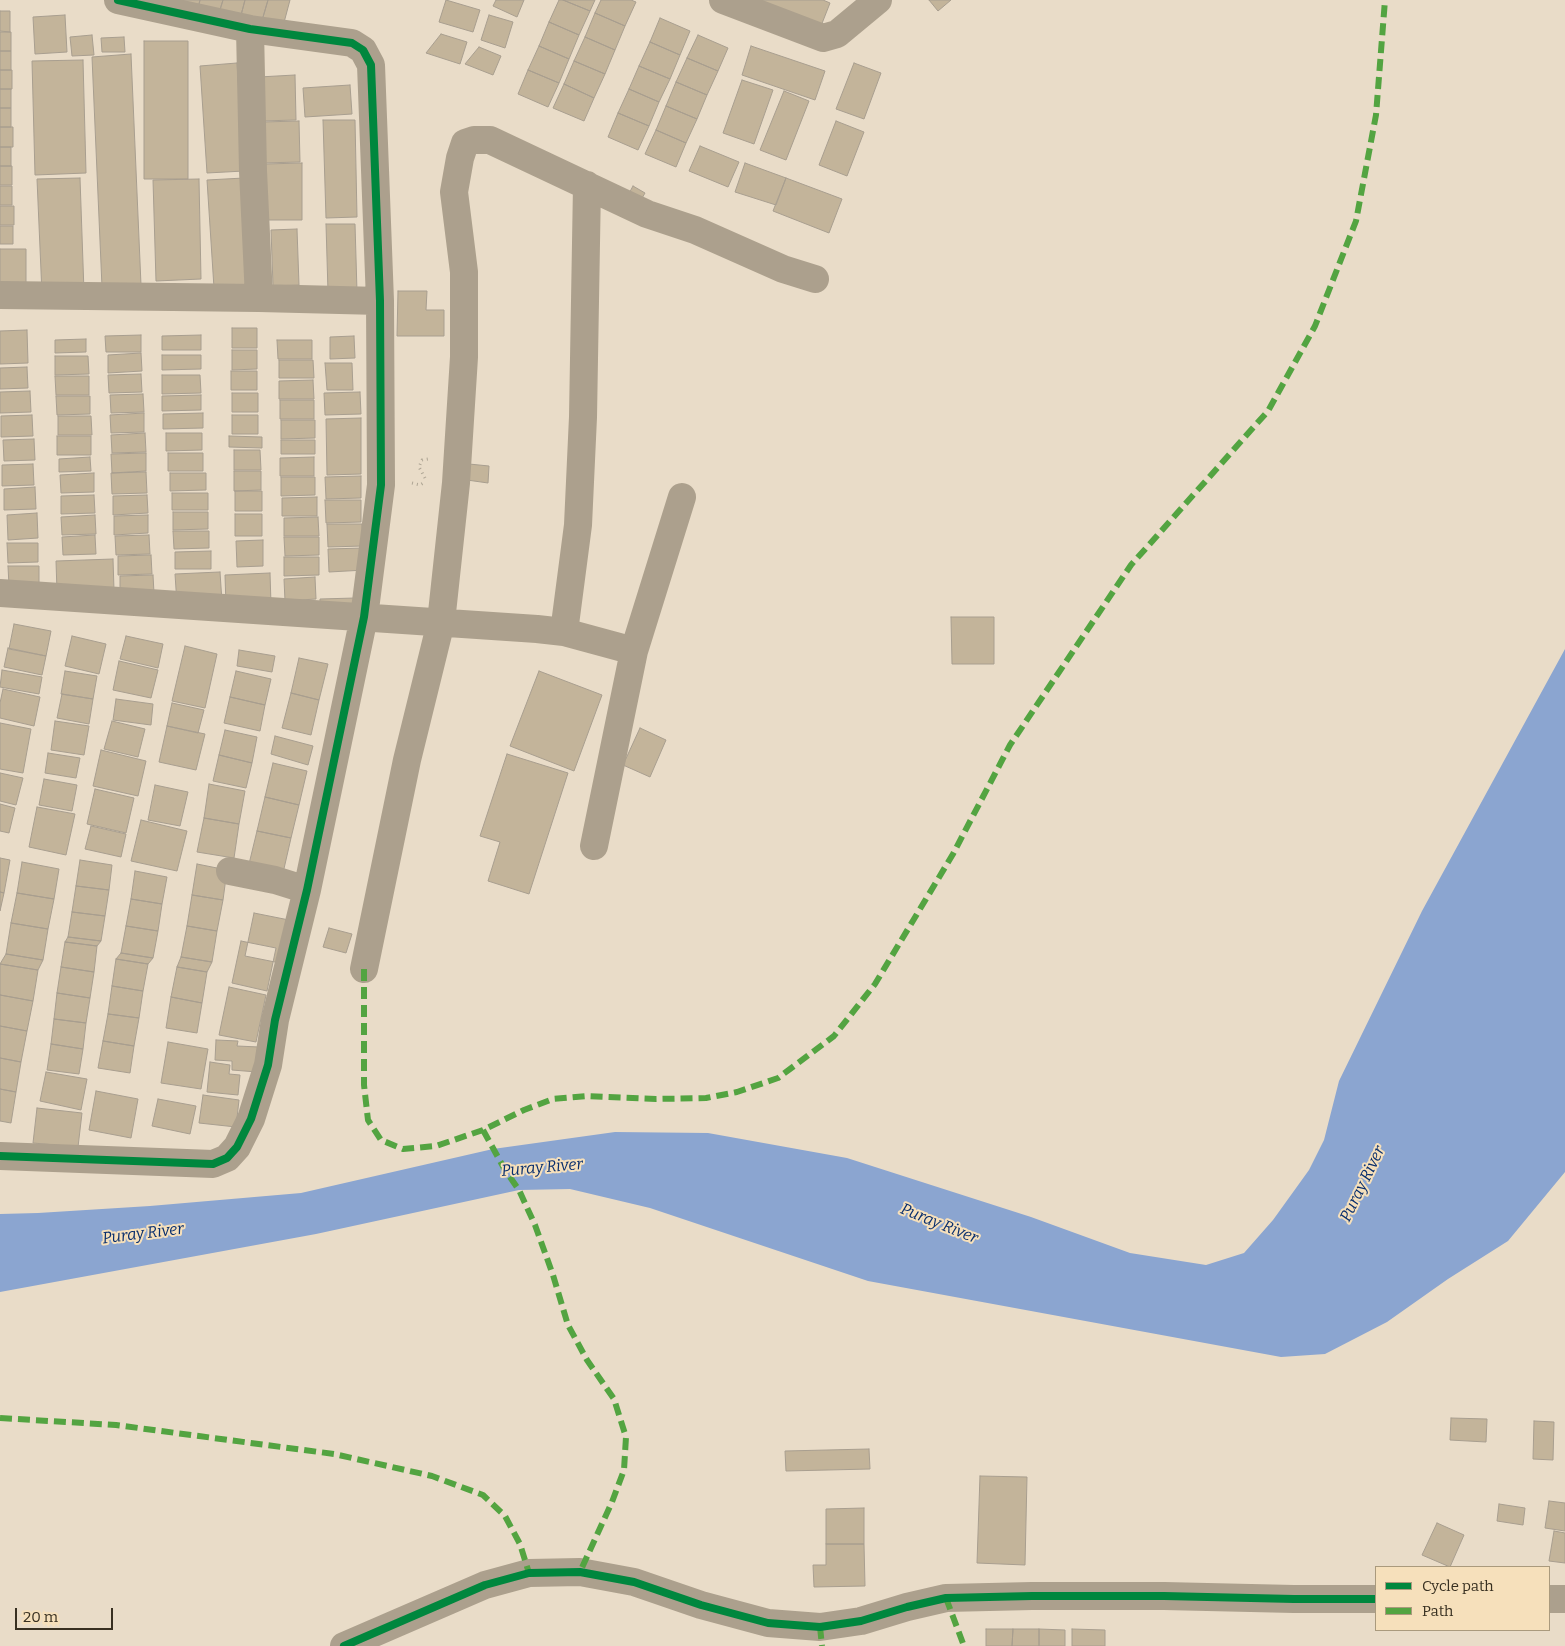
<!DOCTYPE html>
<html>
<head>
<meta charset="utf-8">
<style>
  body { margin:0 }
  #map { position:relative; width:1565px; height:1646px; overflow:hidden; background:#e9dcc8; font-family:Bitter,serif }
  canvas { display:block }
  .legend { position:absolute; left:1375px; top:1566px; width:175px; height:65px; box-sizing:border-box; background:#f6e0bb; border:1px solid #aa9a7d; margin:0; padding:6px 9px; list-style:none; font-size:15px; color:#383021 }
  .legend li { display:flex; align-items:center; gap:10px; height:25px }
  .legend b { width:25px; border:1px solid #aa9a7d }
  .scale { position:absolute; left:15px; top:1608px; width:98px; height:22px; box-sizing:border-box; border:2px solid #383021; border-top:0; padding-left:6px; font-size:15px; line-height:18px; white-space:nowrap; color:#383021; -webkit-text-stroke:4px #f6e0bb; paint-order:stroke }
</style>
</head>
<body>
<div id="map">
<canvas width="1565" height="1646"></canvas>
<ul class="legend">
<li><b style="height:6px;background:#00873e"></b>Cycle path</li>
<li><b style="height:6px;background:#53a441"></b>Path</li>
</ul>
<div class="scale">20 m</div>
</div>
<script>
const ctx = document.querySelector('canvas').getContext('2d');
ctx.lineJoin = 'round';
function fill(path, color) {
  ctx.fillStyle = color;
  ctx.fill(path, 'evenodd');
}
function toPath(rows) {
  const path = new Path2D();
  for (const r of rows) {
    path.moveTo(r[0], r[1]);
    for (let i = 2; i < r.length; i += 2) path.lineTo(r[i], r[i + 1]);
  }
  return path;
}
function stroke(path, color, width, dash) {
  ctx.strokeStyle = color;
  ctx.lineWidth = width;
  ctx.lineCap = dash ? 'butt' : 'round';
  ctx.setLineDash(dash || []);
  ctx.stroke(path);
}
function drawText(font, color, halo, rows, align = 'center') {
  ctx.font = font + ' Bitter,serif';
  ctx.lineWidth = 4;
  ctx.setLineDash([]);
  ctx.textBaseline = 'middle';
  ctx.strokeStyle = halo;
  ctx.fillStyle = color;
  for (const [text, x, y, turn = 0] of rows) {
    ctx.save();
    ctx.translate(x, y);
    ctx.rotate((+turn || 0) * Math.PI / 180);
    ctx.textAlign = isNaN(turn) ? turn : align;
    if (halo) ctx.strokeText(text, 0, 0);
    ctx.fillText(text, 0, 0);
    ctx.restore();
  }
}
fill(toPath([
  [1565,649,1565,1172,1508,1241,1448,1279,1387,1322,1325,1354,1281,1357,868,1281,650,1208,570,1189,519,1190,316,1234,0,1292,0,1214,38,1213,150,1206,301,1193,493,1149,615,1132,708,1133,847,1158,1031,1217,1130,1253,1206,1265,1244,1253,1273,1220,1309,1170,1324,1140,1339,1081,1422,911]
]), '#8ba5d0');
const building = toPath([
  [178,0,200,0,198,8,178,0],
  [200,0,223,0,219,13,198,8,200,0],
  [223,0,245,0,240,19,219,13,223,0],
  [245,0,268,0,261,24,240,19,245,0],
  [268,0,290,0,282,30,261,24,268,0],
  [446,0,480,10,473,32,439,22,446,0],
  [496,0,524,0,517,17,493,6,496,0],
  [559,0,563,0,590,11,579,35,549,22,559,0],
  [563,0,595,0,590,11,563,0],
  [601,0,631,0,636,2,625,26,595,13,601,0],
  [756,0,823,0,830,3,821,26,756,0],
  [929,0,951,0,938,11,929,0],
  [0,11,10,11,10,32,0,31,0,11],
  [595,13,625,26,615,50,585,37,595,13],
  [65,15,67,52,35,54,33,17,65,15],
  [489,15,513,22,505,48,481,40,489,15],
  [660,18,690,31,680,55,650,42,660,18],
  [549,22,579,35,569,59,539,46,549,22],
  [0,32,11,32,11,51,0,51,0,32],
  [441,34,467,42,460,64,426,53,441,34],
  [92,35,94,55,72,56,70,37,92,35],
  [698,35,728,48,718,71,687,58,698,35],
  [124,37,125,52,102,52,101,38,124,37],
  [585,37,615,50,605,74,574,61,585,37],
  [144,41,188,41,188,179,144,179,144,41],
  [650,42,680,55,670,79,639,66,650,42],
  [539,46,569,59,559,83,528,70,539,46],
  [751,46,825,71,815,100,742,75,751,46],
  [479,47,501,56,493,75,465,64,479,47],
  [0,51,11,51,11,70,0,70,0,51],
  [131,54,141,285,102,287,92,57,131,54],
  [687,58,718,71,707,95,676,82,687,58],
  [83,60,86,173,35,175,32,61,83,60],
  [574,61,605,74,594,98,564,84,574,61],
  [237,63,244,171,207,173,200,66,237,63],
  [854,63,881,73,864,119,836,109,854,63],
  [639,66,670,79,659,102,629,89,639,66],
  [0,70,12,70,12,89,0,89,0,70],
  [528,70,559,83,548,107,518,94,528,70],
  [295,75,296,120,261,121,259,77,295,75],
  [742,80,773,90,754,144,723,133,742,80],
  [676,82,707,95,697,119,666,106,676,82],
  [564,84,594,98,584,121,553,108,564,84],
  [350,85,352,114,305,117,303,88,350,85],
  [0,89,11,89,11,108,0,108,0,89],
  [629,89,659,102,649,126,618,113,629,89],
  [784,91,809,101,786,160,760,150,784,91],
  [666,106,697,119,686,143,656,130,666,106],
  [0,108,11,108,11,127,0,127,0,108],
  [618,113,649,126,638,150,608,137,618,113],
  [323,120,355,120,357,217,326,218,323,120],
  [299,121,300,162,262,163,262,122,299,121],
  [836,121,864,132,847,176,819,165,836,121],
  [0,127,13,127,13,147,0,147,0,127],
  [656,130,686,143,676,167,645,154,656,130],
  [700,146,739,162,728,187,689,171,700,146],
  [0,147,11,147,11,166,0,166,0,147],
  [302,163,302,220,266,220,265,164,302,163],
  [745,163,786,178,776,205,735,192,745,163],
  [0,166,12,166,12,185,0,185,0,166],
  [80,178,84,292,42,294,37,179,80,178],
  [244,178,251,286,214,288,207,180,244,178],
  [786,178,842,199,829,233,773,211,786,178],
  [199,179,201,279,156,281,153,180,199,179],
  [0,186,12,186,12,205,0,205,0,186],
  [633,186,645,193,638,205,626,199,633,186],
  [0,206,14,206,14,225,0,225,0,206],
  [326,224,355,224,357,292,328,292,326,224],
  [0,226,13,226,13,244,0,244,0,226],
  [297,229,299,285,273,286,271,230,297,229],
  [0,249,26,249,26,291,0,291,0,249],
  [398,291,427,291,426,310,444,310,444,336,397,336,398,291],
  [232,328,257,328,257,348,232,348,232,328],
  [27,330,28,363,0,364,0,331,27,330],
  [141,335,141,352,106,352,105,336,141,335],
  [201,335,201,350,162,350,162,336,201,335],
  [354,336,355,358,330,359,330,337,354,336],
  [86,339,86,352,55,353,55,340,86,339],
  [277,340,312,340,312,359,278,359,277,340],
  [232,350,257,350,257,369,232,370,232,350],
  [141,353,142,371,108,373,108,355,141,353],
  [162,355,201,355,201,369,162,370,162,355],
  [55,356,88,356,89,374,55,375,55,356],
  [279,360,313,360,314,378,279,378,279,360],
  [325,363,352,363,353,390,327,390,325,363],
  [27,367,28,388,0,389,0,368,27,367],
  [231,371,257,371,257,390,231,390,231,371],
  [141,374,142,392,109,393,108,375,141,374],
  [162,375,200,375,201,393,162,394,162,375],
  [55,376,89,376,89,395,56,395,55,376],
  [313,380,314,399,279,399,279,381,313,380],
  [30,391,31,412,0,413,0,392,30,391],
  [360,392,361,414,325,415,324,393,360,392],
  [232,393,258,393,258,412,232,412,232,393],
  [143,394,144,412,111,413,110,395,143,394],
  [201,395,201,410,162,411,162,396,201,395],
  [56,396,90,396,90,414,57,415,56,396],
  [280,400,314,400,314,419,280,419,280,400],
  [144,413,144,432,111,433,110,415,144,413],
  [203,413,203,428,163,429,163,414,203,413],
  [32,415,33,436,1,437,1,416,32,415],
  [232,415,258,415,258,434,232,434,232,415],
  [58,416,91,416,92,435,58,435,58,416],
  [361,418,361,474,327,475,326,419,361,418],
  [281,420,315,420,315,438,281,439,281,420],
  [145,433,146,452,112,453,111,435,145,433],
  [166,433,202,433,202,450,166,451,166,433],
  [57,436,91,436,91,455,57,455,57,436],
  [229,436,262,437,262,448,229,447,229,436],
  [34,439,35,460,4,461,3,440,34,439],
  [281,440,315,440,315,454,281,454,281,440],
  [234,450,260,450,261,470,234,470,234,450],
  [146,453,146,471,112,473,111,454,146,453],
  [168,453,203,453,203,471,168,471,168,453],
  [90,457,91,471,59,472,59,459,90,457],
  [314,457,314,476,280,476,280,458,314,457],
  [33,464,34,485,2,486,2,465,33,464],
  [469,464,489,466,488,483,467,480,469,464],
  [234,471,261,471,261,490,234,491,234,471],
  [146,472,147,493,112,494,111,473,146,472],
  [94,473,94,492,61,493,60,475,94,473],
  [170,473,206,473,206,490,170,491,170,473],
  [361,476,361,498,326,499,325,477,361,476],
  [281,477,315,477,315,495,281,496,281,477],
  [35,487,36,509,4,510,4,489,35,487],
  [235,491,262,491,262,511,235,511,235,491],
  [172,493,208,493,208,510,172,510,172,493],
  [94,495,95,513,61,514,61,496,94,495],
  [147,495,148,513,113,515,113,496,147,495],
  [317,497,317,516,282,516,282,498,317,497],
  [325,500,361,500,361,522,326,523,325,500],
  [173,512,208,512,208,529,173,530,173,512],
  [37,513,38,538,8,540,7,515,37,513],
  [235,514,262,514,262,536,235,536,235,514],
  [95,515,96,534,62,535,61,517,95,515],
  [148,515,148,533,114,535,114,516,148,515],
  [318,517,319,536,284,536,284,518,318,517],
  [327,524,362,524,363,546,328,547,327,524],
  [173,531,209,531,209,548,174,549,173,531],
  [95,535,96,554,63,555,62,537,95,535],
  [149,535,150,554,116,555,115,536,149,535],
  [284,537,319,537,319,555,285,556,284,537],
  [263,540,263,566,237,567,236,541,263,540],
  [7,543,38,543,38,562,8,563,7,543],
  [364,548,365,570,329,572,328,549,364,548],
  [211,551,211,569,175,569,175,552,211,551],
  [151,555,152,574,118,575,118,556,151,555],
  [284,557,319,557,319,575,284,576,284,557],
  [113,559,114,590,57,592,56,561,113,559],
  [8,566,39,566,39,585,9,586,8,566],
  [220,572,222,602,177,604,175,574,220,572],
  [270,573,271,604,226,606,225,575,270,573],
  [153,575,154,593,120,595,120,576,153,575],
  [315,577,316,599,285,601,284,579,315,577],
  [355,598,355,612,320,612,320,599,355,598],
  [951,617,994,617,994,664,952,664,951,617],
  [14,624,51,631,46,656,9,649,14,624],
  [72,636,106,644,99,674,65,666,72,636],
  [126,636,163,644,158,668,120,659,126,636],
  [185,646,217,654,205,708,172,701,185,646],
  [8,648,46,656,42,675,4,667,8,648],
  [239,650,275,656,272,672,237,666,239,650],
  [299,658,328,664,319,700,291,693,299,658],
  [119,661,158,670,151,698,113,690,119,661],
  [2,670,42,677,39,694,0,687,2,670],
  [65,671,97,676,93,699,61,694,65,671],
  [236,671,271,679,265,705,230,697,236,671],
  [539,671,602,695,574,771,510,746,539,671],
  [3,689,40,697,34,726,0,718,0,703,3,689],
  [291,693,319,700,311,735,282,728,291,693],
  [62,694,93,699,89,724,57,718,62,694],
  [230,697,265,705,260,731,224,723,230,697],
  [116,699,153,704,151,725,113,720,116,699],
  [172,703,204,710,198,733,167,726,172,703],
  [55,721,89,726,84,755,51,750,55,721],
  [112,721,145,729,138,757,104,749,112,721],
  [0,723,31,729,23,773,0,769,0,723],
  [167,726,205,734,196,770,159,762,167,726],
  [640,728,666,740,650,777,623,765,640,728],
  [225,730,257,737,252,763,219,755,225,730],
  [275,736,313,746,308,765,271,754,275,736],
  [101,750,146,761,138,796,93,786,101,750],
  [48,753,80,758,76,778,45,773,48,753],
  [507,754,568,773,529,894,488,881,500,842,480,836,507,754],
  [219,755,252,763,246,788,213,781,219,755],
  [273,763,307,771,299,805,265,797,273,763],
  [0,773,23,778,16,805,0,801,0,773],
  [44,779,77,785,72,811,39,805,44,779],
  [209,784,245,791,239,824,204,818,209,784],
  [155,785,188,792,180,826,148,820,155,785],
  [95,789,134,798,126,833,87,824,95,789],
  [265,797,299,805,291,838,257,831,265,797],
  [0,804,15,808,9,833,0,831,0,804],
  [37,807,75,814,66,855,29,847,37,807],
  [204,818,239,824,234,858,197,852,204,818],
  [141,820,187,831,177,871,131,861,141,820],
  [91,826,126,834,121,857,85,849,91,826],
  [257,831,291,838,283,873,249,864,257,831],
  [0,858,10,860,4,893,0,892,0,858],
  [80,860,112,865,109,890,76,886,80,860],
  [22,862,59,869,54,899,17,893,22,862],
  [197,864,227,870,223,900,192,895,197,864],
  [135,871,167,877,162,904,131,899,135,871],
  [76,886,109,890,105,916,72,912,76,886],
  [0,892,4,893,0,911,0,892],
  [17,893,54,899,48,929,11,923,17,893],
  [192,895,223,900,217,931,187,926,192,895],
  [131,899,162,904,158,931,126,926,131,899],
  [72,912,105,916,101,941,68,937,72,912],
  [254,913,289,920,280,963,245,956,254,913],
  [11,923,48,929,43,960,6,954,11,923],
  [126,926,158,931,153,958,121,953,126,926],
  [187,926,217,931,212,962,181,957,187,926],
  [329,928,352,934,346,953,323,947,329,928],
  [68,937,101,941,97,946,65,942,68,937],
  [241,941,276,948,267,991,232,983,241,941],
  [65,942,97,946,94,972,61,967,65,942],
  [121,953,153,958,148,964,116,959,121,953],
  [6,954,43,960,38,970,0,964,6,954],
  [181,957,212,962,207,972,177,967,181,957],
  [116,959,148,964,143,991,112,986,116,959],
  [0,964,38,970,33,1001,0,995,0,964],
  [61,967,94,972,90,998,57,993,61,967],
  [177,967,207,972,202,1003,171,997,177,967],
  [112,986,143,991,139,1018,108,1014,112,986],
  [229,987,266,995,256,1042,219,1035,229,987],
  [57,993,90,998,86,1023,54,1019,57,993],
  [0,995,33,1001,27,1031,0,1026,0,995],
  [171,997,202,1003,197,1033,166,1028,171,997],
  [108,1014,139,1018,134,1046,103,1041,108,1014],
  [54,1019,86,1023,83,1049,51,1044,54,1019],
  [0,1026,27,1031,21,1062,0,1058,0,1026],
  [216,1040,238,1041,237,1046,259,1047,257,1072,232,1070,232,1061,215,1060,216,1040],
  [103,1041,134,1046,130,1073,98,1068,103,1041],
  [168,1042,208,1049,201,1089,161,1083,168,1042],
  [51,1044,83,1049,79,1074,47,1070,51,1044],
  [0,1058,21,1062,16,1092,0,1089,0,1058],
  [210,1062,230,1065,229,1074,240,1075,238,1095,207,1092,210,1062],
  [46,1072,87,1079,81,1110,40,1101,46,1072],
  [0,1089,16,1092,11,1123,0,1121,0,1089],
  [96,1091,138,1099,131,1138,89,1130,96,1091],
  [203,1095,239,1100,236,1127,199,1123,203,1095],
  [158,1099,196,1106,190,1134,152,1126,158,1099],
  [37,1108,82,1113,78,1147,33,1143,37,1108],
  [1451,1418,1487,1419,1486,1442,1450,1440,1451,1418],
  [1534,1421,1554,1422,1553,1460,1533,1459,1534,1421],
  [869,1449,870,1469,786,1471,785,1451,869,1449],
  [980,1476,1027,1477,1025,1565,977,1563,980,1476],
  [1549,1501,1565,1503,1565,1531,1545,1528,1549,1501],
  [1499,1504,1525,1508,1523,1525,1497,1521,1499,1504],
  [864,1508,864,1544,826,1544,826,1509,864,1508],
  [1437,1523,1464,1535,1450,1567,1422,1555,1437,1523],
  [1554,1531,1565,1533,1565,1563,1549,1561,1554,1531],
  [826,1544,864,1544,865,1586,814,1587,813,1565,826,1565,826,1544],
  [986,1629,1013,1629,1012,1646,986,1646,986,1629],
  [1013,1629,1039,1629,1039,1646,1012,1646,1013,1629],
  [1039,1629,1065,1630,1065,1646,1039,1646,1039,1629],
  [1072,1629,1105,1630,1105,1646,1072,1646,1072,1629]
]);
fill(building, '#c3b49a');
stroke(building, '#a89e8f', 1);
stroke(toPath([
  [425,478,419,467,422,460,428,459],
  [412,483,420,485,425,482]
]), '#aea594', 3, [1, 4]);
stroke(toPath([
  [723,0,823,38,837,34,878,0],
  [250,29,253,171,259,298],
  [0,295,259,298,380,301],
  [0,593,537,629,564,632,634,651,682,497],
  [564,632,578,525,583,417,587,185],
  [594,846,634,651],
  [230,871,275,880,307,890],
  [364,969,407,760,441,622,456,483,464,357,464,272,454,192,460,158,465,143,474,140,490,140,647,214,695,230,783,269,815,279],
  [0,1156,213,1164,227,1158,237,1147,251,1119,268,1065,275,1020,307,890,364,617,381,485,380,301,371,65,363,50,352,43,250,29,118,0],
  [1549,1599,1565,1599],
  [344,1646,485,1585,529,1573,580,1572,634,1582,701,1605,768,1623,820,1627,861,1621,907,1607,946,1598,1032,1596,1164,1596,1294,1599,1376,1599]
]), '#aca08d', 28);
stroke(toPath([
  [364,969,364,1085,368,1120,381,1140,403,1149,436,1146,483,1130,524,1110,553,1099,587,1096,656,1099,706,1098,737,1092,778,1078,834,1036,875,984,953,854,1010,745,1131,565,1268,411,1315,326,1356,221,1376,115,1385,0],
  [483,1130,505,1170,519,1190,535,1225,553,1275,568,1325,587,1360,614,1399,626,1437,624,1470,612,1502,580,1572],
  [0,1418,116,1425,334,1454,432,1476,483,1495,505,1516,520,1544,529,1573],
  [946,1598,964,1646],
  [820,1627,822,1646]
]), '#53a441', 6, [12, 6]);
stroke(toPath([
  [0,1156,213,1164,227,1158,237,1147,251,1119,268,1065,275,1020,307,890,364,617,381,485,380,301,371,65,363,50,352,43,250,29,118,0],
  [344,1646,485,1585,529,1573,580,1572,634,1582,701,1605,768,1623,820,1627,861,1621,907,1607,946,1598,1032,1596,1164,1596,1294,1599,1376,1599]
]), '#00873e', 8);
drawText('italic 16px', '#082e6d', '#f6e0bb', [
  ["Puray River",542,1168,-5],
  ["Puray River",1363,1184,-64],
  ["Puray River",939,1224,22],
  ["Puray River",143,1234,-7]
]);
</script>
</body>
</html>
